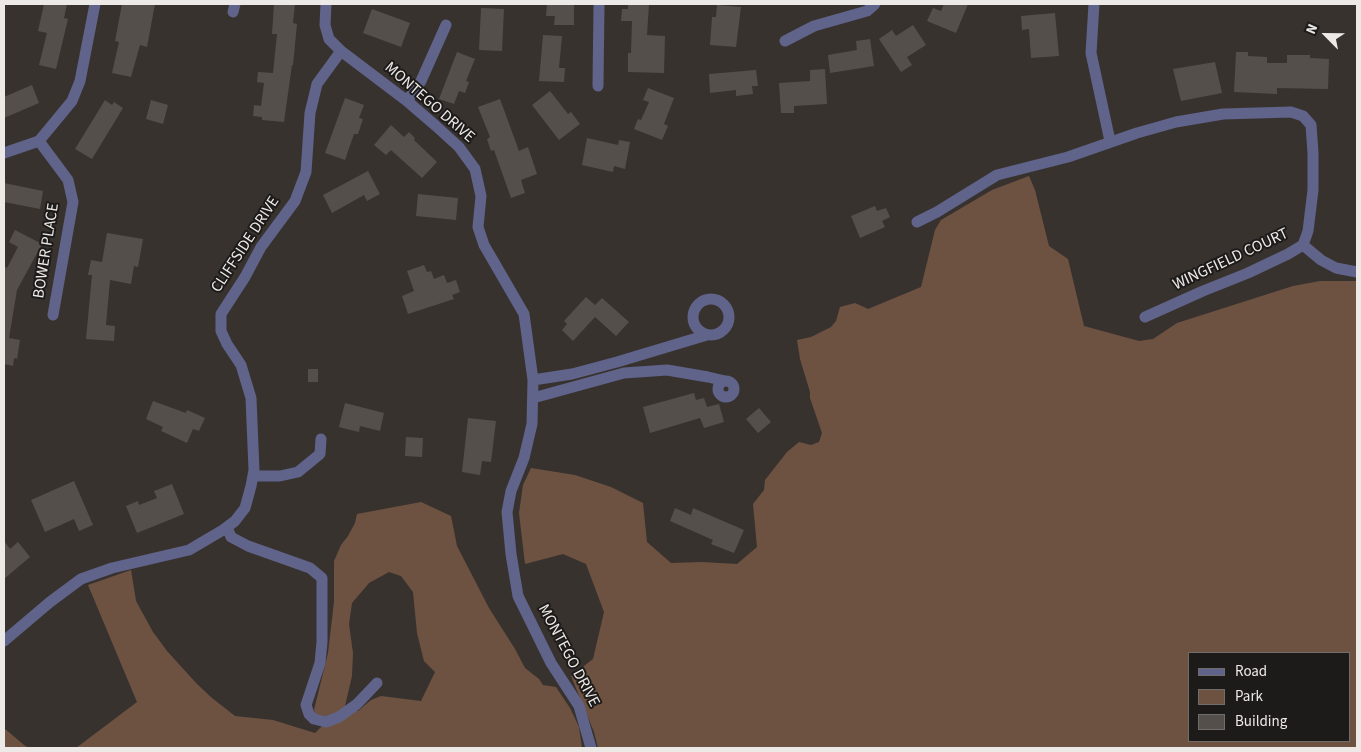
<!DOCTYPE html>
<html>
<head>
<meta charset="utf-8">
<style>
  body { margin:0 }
  #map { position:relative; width:1361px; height:752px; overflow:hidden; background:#38322f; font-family:"Source Sans 3",sans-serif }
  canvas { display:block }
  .frame { position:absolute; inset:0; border:5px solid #ede9e7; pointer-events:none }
  .legend { position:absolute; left:1188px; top:652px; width:162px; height:90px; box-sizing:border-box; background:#1d1b19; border:1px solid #706d6b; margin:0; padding:6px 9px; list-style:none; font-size:15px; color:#ede9e7 }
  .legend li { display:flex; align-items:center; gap:10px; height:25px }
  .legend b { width:25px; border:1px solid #706d6b }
  .north { position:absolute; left:1301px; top:10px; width:50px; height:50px; -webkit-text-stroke:4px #1d1b19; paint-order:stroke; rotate:293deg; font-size:14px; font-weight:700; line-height:20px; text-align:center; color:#ede9e7 }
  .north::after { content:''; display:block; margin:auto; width:18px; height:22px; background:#ede9e7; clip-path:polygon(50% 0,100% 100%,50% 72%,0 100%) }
</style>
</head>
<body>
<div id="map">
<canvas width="1361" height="752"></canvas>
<div class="frame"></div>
<ul class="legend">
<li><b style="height:6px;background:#60638a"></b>Road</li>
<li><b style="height:14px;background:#6e5241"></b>Park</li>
<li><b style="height:14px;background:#554f4c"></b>Building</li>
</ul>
<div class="north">N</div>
</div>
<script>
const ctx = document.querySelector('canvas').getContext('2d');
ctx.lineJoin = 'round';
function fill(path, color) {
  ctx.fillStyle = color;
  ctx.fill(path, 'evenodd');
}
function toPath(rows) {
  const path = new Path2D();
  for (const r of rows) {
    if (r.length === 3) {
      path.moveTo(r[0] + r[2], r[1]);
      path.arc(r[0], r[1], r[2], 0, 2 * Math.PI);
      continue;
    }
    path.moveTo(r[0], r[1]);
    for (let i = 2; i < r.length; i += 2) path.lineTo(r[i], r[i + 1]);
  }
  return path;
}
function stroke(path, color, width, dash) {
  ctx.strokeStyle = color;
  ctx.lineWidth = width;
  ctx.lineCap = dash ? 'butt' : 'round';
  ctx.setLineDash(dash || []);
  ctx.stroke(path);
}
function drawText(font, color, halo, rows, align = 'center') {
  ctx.font = font + ' "Source Sans 3",sans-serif';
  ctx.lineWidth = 4;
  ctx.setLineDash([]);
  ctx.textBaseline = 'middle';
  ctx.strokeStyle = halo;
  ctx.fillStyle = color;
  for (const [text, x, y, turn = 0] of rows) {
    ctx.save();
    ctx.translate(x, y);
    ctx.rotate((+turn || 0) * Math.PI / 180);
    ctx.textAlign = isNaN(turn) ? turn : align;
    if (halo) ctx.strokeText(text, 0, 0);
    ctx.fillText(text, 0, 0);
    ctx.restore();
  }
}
fill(toPath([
  [1029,176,1035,190,1049,246,1068,259,1084,326,1139,341,1153,339,1177,323,1293,286,1320,281,1357,281,1357,748,598,748,594,732,571,676,593,659,604,612,586,564,563,554,525,564,519,513,523,485,531,468,575,475,611,487,643,503,647,542,671,563,702,562,737,564,757,547,753,504,764,490,765,480,787,452,799,442,811,445,819,442,822,433,810,398,810,392,800,359,797,340,811,337,831,327,836,321,840,307,855,303,868,309,921,287,935,230,941,220,992,190],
  [1190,653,1350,653,1350,741,1190,741],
  [421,502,451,516,457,546,489,608,515,649,525,668,539,679,543,685,556,687,570,708,579,727,582,748,76,748,137,702,88,585,131,570,136,601,153,632,167,651,197,684,212,698,235,716,273,720,315,733,322,726,314,710,328,653,334,602,334,561,341,545,348,536,355,523,357,514],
  [389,572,401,576,413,592,417,633,424,661,435,672,421,701,381,696,371,700,358,711,345,706,352,676,353,653,349,624,352,603,369,583],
  [4,728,24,745,29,748,4,748]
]), '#6e5241');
fill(toPath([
  [44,4,67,4,64,18,68,19,56,69,39,65,47,33,38,31],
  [122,4,155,4,147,47,140,45,131,77,112,73,119,42,115,41],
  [274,4,295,4,293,23,297,24,293,65,292,65,284,122,262,120,262,117,253,116,254,105,261,106,264,83,257,82,258,72,273,73,277,34,272,34],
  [547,4,574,4,574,25,554,25,555,16,546,16],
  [628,4,649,4,647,35,665,36,664,73,628,72,628,53,631,53,632,21,621,21,622,9,628,9],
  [944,4,968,4,956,33,927,21,933,8,941,11],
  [717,5,741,7,736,47,710,45,712,17,716,17],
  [481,8,504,9,502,51,479,50],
  [372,9,410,23,401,47,363,33],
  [1055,13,1059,56,1031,58,1029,29,1022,30,1021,16],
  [913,25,926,45,907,57,912,65,901,72,879,39,892,30,896,36],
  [543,35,562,36,559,68,565,68,564,82,539,81],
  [870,39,874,66,830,73,828,55,857,50,856,41],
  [457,52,475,59,466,81,469,82,465,93,459,91,454,104,439,99],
  [1236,52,1248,52,1248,56,1267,57,1267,63,1287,63,1287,55,1310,55,1310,58,1329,59,1328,89,1277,88,1277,94,1234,92],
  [1215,62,1222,93,1181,101,1173,69],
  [825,69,827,104,794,106,794,113,781,113,779,83,810,81,810,70],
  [756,70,758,86,752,86,753,94,736,96,736,90,710,93,709,74],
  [32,85,39,103,4,118,4,97],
  [648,88,674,98,664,124,668,126,662,140,634,129,638,119,641,120,649,102,643,100],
  [550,91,568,114,571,112,580,124,559,140,532,105],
  [345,98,364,105,359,118,363,119,358,134,354,134,345,160,325,153],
  [500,99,519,151,528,147,537,174,521,180,525,193,511,198,494,150,491,151,487,139,490,137,478,107],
  [105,100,112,105,114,102,123,108,92,159,75,149],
  [151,100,168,105,163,124,146,119],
  [391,125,404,137,409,132,415,138,414,140,437,162,422,178,391,150,386,155,374,145],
  [587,138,618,145,619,140,630,142,625,169,614,166,613,172,582,165],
  [368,171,380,194,367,201,364,195,332,213,323,195],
  [4,183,43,191,40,209,4,202],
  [418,194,458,198,456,220,416,216],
  [875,206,877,211,886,208,890,217,882,221,885,227,860,238,851,216],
  [15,230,42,244,17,290,9,338,20,340,17,359,14,358,13,366,4,364,4,266,7,268,18,247,9,242],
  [107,233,143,239,138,267,134,266,131,284,110,280,106,325,115,326,114,341,86,339,92,275,88,275,91,260,102,262],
  [424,265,427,272,431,271,434,279,444,275,447,283,456,280,460,292,452,295,454,299,408,314,402,296,414,291,407,271],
  [586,297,595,305,602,298,629,322,616,336,595,317,573,341,562,330,567,324,564,321],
  [308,369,318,369,318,382,308,382],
  [694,393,696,400,704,398,707,407,719,404,724,422,704,428,700,418,650,433,643,407],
  [153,401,186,413,187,410,205,418,199,431,193,429,187,443,161,431,163,427,146,419],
  [345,403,384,413,380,431,360,426,359,432,339,427],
  [759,408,771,422,758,433,746,419],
  [468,418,496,421,491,462,482,461,480,475,462,472],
  [406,437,423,438,422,457,405,456],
  [74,481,93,525,79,531,74,519,45,532,31,500],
  [172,484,184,514,137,533,126,506,138,501,139,505,157,498,154,491],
  [675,508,691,515,693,508,744,530,734,553,711,544,713,540,670,521],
  [4,541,10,549,18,542,30,557,4,579]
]), '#554f4c');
stroke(toPath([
  [326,4,325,25,329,39,341,51,407,101,436,126,459,147,475,169,481,196,478,227,484,245,524,314,533,380,532,424,524,458,511,491,507,512,511,554,518,596,551,663,579,706,591,748],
  [1094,4,1091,53,1110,141],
  [233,12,235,4],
  [785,41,814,26,867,11,875,4],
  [598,86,599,4],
  [407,101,421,81,446,25],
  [39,141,68,180,73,202,53,315],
  [4,153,39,141,72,101,80,81,95,4],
  [917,222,937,212,997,175,1068,157,1137,133,1176,122,1223,114,1291,112,1303,116,1311,125,1313,153,1313,190,1308,231,1303,245,1288,254,1248,273,1203,291,1145,317],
  [1303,245,1321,260,1336,268,1357,272],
  [711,317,18],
  [533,380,572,374,617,362,707,335],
  [726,389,8],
  [533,398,624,373,667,370,708,377,725,381],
  [253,476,280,476,298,472,320,454,321,439],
  [227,527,231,537,248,546,310,568,322,578,322,642,320,663,306,705,309,714,314,719,326,722,339,717,357,704,377,683],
  [4,641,50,602,81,579,112,568,189,550,223,530,235,521,245,508,251,486,254,470,251,398,241,365,227,344,221,331,221,314,245,277,261,247,295,201,306,172,310,113,317,84,341,51]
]), '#60638a', 11);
drawText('16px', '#ede9e7', '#1d1b19', [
  ["MONTEGO DRIVE",429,103,41],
  ["CLIFFSIDE DRIVE",246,245,-57],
  ["BOWER PLACE",47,251,-81],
  ["WINGFIELD COURT",1231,260,-25],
  ["MONTEGO DRIVE",568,656,62]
]);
</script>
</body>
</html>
